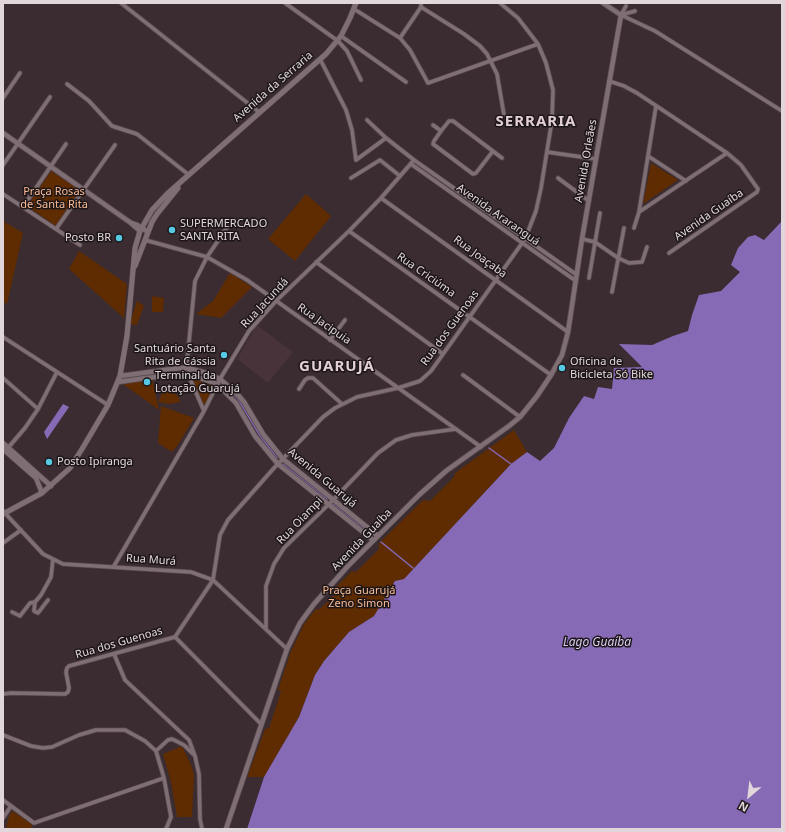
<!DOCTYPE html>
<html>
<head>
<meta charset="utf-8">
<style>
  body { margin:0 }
  #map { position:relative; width:785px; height:832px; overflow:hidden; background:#3a2c31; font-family:"Noto Sans",sans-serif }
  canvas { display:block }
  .frame { position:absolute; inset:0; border:4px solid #e1d7da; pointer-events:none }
  .north { position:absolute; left:729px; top:776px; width:40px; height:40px; -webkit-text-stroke:3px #1d1618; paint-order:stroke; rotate:208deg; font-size:11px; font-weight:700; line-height:16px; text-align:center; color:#e1d7da }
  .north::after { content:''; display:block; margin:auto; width:14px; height:18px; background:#e1d7da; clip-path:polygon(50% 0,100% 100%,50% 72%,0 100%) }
</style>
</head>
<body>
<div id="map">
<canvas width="785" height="832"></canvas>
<div class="frame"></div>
<div class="north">N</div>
</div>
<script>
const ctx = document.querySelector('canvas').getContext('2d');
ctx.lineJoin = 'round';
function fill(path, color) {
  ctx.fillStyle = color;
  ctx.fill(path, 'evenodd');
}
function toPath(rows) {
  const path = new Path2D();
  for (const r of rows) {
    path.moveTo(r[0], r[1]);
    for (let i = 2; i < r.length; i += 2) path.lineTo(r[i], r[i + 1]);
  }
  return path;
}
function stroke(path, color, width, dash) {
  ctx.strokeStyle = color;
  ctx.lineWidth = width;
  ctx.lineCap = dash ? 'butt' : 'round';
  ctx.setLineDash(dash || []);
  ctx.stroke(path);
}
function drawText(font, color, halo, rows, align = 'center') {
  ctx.font = font + ' "Noto Sans",sans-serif';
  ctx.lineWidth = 3;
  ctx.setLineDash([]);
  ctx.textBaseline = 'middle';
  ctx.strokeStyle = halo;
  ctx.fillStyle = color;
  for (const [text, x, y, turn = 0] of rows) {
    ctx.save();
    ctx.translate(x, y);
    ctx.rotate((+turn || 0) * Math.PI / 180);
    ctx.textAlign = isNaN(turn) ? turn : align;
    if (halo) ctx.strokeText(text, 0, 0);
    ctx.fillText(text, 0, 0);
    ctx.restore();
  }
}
fill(toPath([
  [257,325,293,352,268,383,237,359]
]), '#48333b');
fill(toPath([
  [651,163,678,180,643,204],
  [51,171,80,190,56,226,27,206],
  [306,194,331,216,295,261,268,239],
  [3,221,23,233,7,304,3,302],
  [79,251,127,284,124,318,69,269],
  [230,273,252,287,221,318,196,314,213,301],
  [152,296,164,298,163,312,152,312],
  [137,301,144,306,137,325,133,325,130,323],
  [152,378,159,410,123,384,126,382],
  [192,378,214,386,204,408],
  [165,386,179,397,180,402,169,404,158,402],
  [161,406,194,418,178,445,172,452,158,443],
  [514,430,527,452,511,464,404,579,395,581,374,616,349,632,324,661,315,675,299,717,264,777,247,777,265,729,269,728,281,691,278,690,291,651,304,624,316,609,320,609,337,592,336,587,352,571,356,572,379,549,379,543,423,500,430,501,454,477,455,473],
  [182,746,192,767,194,775,192,817,177,817,171,782,163,754],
  [12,811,32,824,31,829,6,829,9,816]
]), '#5f2b00');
fill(toPath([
  [782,221,782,829,247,829,264,777,299,717,315,675,324,661,349,632,374,616,395,581,404,579,511,464,527,452,540,461,554,448,569,418,584,396,594,399,598,387,612,389,614,368,642,367,619,344,652,345,673,336,688,331,692,315,699,295,721,291,740,272,731,265,738,248,748,237,755,235,764,240],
  [63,404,69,407,47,439,44,432]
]), '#866ab6');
stroke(toPath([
  [223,385,238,399,259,434,277,458],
  [489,448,511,464],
  [283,464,327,499],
  [333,504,369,533],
  [381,542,413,568]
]), '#866ab6', 1.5);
const minor = toPath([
  [121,3,259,112],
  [285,3,338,41,347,51,361,80],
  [626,6,621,15,635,11],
  [421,7,464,34,480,46,487,54,497,74,504,115],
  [354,9,400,38,410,50,428,83,538,44],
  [621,15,655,31,782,111],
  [341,36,406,82],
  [400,38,421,7,421,3],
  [320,59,346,110,352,130,356,160,386,138,414,160,577,275],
  [609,81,624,86,637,93,727,153,741,165,758,189,757,192,669,253],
  [67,84,89,101,112,126,137,134,189,175],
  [3,98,20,73],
  [367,120,386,138],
  [433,125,441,131,434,141,433,144,473,174,476,173,493,151],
  [441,131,449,121,453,121,502,158],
  [547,152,596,159],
  [648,156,686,181],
  [411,164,576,281],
  [3,165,50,97],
  [351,178,380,160,400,176],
  [558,178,589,201],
  [3,194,80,245],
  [381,198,568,332],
  [23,207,66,144],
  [639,212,727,153],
  [634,228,639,212,656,106],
  [56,229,115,145],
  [349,231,551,375],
  [582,239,595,242,618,258,629,263,642,262,647,247],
  [145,240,207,257,247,280,481,447],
  [316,262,443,354],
  [589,278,600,213],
  [612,292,624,228],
  [3,337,108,405],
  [330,340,345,320],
  [463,375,520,417],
  [3,378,38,409],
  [299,389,305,380,308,378,313,378,342,404],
  [204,411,191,381,187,362,195,281,207,257,228,226],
  [7,449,25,428,38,409,57,372],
  [3,511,43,554,63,564,191,572,213,580,287,649],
  [3,543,21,530],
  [114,566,204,411,220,379,249,331,276,301,349,231,381,198,414,160],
  [35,602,34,611,38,613,48,600],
  [12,612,20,616,30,603,35,602,41,595,51,577,53,559],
  [266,628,266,586,274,564,284,548,333,500,378,453,396,440,412,435,456,429],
  [175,637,261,724],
  [114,654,125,680,189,740,195,756,199,774,200,819,202,829],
  [3,694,11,693,65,694,68,692,69,688,66,672,67,668,69,666,175,637,213,580,220,535,228,520,274,468,323,417,335,408,357,397,398,388,420,381,431,371,525,239,536,211,541,188,552,120,553,90,546,63,538,44,518,18,500,3],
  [3,735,31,746,43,748,52,747,79,735,96,730,125,730,145,741,156,751,164,778,171,817,166,829],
  [156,751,168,740,172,739,184,745,193,754],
  [3,800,34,823],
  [3,818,11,806],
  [34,823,164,778]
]);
const tertiary = toPath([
  [3,133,131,223,140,231],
  [131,223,137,225,148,232],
  [120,376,180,368,188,368,206,373,220,379,238,395,244,402,263,434,283,459,378,536],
  [118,382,146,378,189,374,217,384,236,403,255,436,278,464,373,540],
  [3,443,51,486],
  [3,449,36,478,42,493],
  [226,829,287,649,300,623,314,604,348,566,419,495,446,471,509,426,520,417,537,396,551,375,562,355,568,332,582,239,621,15,603,3]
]);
const secondary = toPath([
  [135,266,152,222,157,214,178,188],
  [3,514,42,493,70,468,82,449,108,405,120,376,127,336,135,248,140,231,152,210,167,194,326,54,341,36,350,18,356,3]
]);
stroke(minor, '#574b4f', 5);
stroke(tertiary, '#574b4f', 6);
stroke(secondary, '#574b4f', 6);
stroke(minor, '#7f6e73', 3.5);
stroke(tertiary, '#7f6e73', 4.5);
stroke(secondary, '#7f6e73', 5);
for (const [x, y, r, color] of [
  [172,230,4,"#57c9e3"],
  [119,238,4,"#57c9e3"],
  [224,355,4,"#57c9e3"],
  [562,368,4,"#57c9e3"],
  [147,382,4,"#57c9e3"],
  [49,462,4,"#57c9e3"]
]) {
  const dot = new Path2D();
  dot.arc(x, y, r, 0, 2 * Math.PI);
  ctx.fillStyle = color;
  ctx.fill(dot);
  stroke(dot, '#1d1618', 1.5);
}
drawText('11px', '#e1d7da', '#1d1618', [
  ["Avenida da Serraria",273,87,-41],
  ["Avenida Orleães",586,161,-80],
  ["Avenida Araranguá",498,215,35],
  ["Avenida Guaíba",709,215,-35],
  ["Rua Joaçaba",480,257,36],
  ["Rua Criciúma",426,275,35],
  ["Rua Jacundá",265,303,-47],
  ["Rua Jacipuia",324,324,35],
  ["Rua dos Guenoas",450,328,-54],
  ["Avenida Guarujá",322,478,40],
  ["Rua Oiampi",300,521,-46],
  ["Avenida Guaíba",362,540,-46],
  ["Rua Murá",151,560,4],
  ["Rua dos Guenoas",119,643,-16]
]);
drawText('11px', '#fabc96', '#1d1618', [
  ["Praça Rosas",54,192],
  ["de Santa Rita",54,205],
  ["Praça Guarujá",359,591],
  ["Zeno Simon",359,604]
]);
drawText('11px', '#e1d7da', '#1d1618', [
  ["SUPERMERCADO",180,224],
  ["SANTA RITA",180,237],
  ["Posto BR",111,238,"right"],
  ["Santuário Santa",216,349,"right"],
  ["Rita de Cássia",216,362,"right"],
  ["Oficina de",570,362],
  ["Bicicleta Só Bike",570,375],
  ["Terminal da",155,376],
  ["Lotação Guarujá",155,389],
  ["Posto Ipiranga",57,462]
], 'left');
drawText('italic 12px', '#d7caf3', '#1d1618', [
  ["Lago Guaíba",597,643]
]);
ctx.letterSpacing = '1px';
drawText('bold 15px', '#e3d0d6', '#1d1618', [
  ["SERRARIA",536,122],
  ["GUARUJÁ",337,367]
]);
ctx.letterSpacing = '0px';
</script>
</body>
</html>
